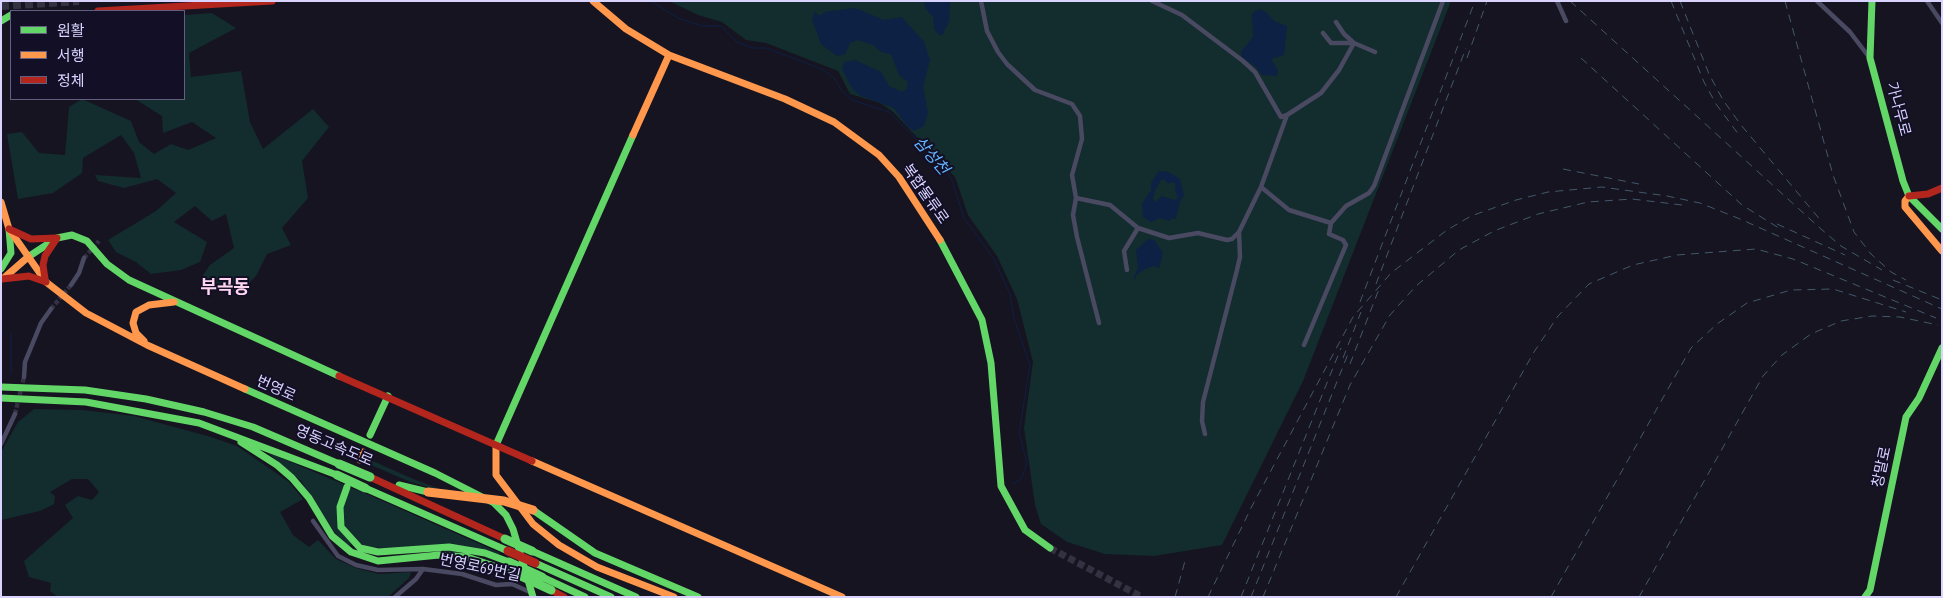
<!DOCTYPE html>
<html>
<head>
<meta charset="utf-8">
<style>
  body { margin:0 }
  #map { position:relative; width:1943px; height:598px; overflow:hidden; background:#161421; font-family:"PT Sans Narrow","Noto Sans KR",sans-serif }
  canvas { display:block }
  .frame { position:absolute; inset:0; border:2px solid #d9d4ff; pointer-events:none }
  .legend { position:absolute; left:10px; top:10px; width:175px; height:90px; box-sizing:border-box; background:#130f26; border:1px solid #625e7d; margin:0; padding:6px 9px; list-style:none; font-size:15px; color:#d9d4ff }
  .legend li { display:flex; align-items:center; gap:10px; height:25px }
  .legend b { width:25px; border:1px solid #625e7d }
</style>
</head>
<body>
<div id="map">
<canvas width="1943" height="598"></canvas>
<div class="frame"></div>
<ul class="legend">
<li><b style="height:6px;background:#63d668"></b>원활</li>
<li><b style="height:6px;background:#ff974d"></b>서행</li>
<li><b style="height:6px;background:#b3261e"></b>정체</li>
</ul>
</div>
<script>
const ctx = document.querySelector('canvas').getContext('2d');
ctx.lineJoin = 'round';
function fill(path, color) {
  ctx.fillStyle = color;
  ctx.fill(path, 'evenodd');
}
function toPath(rows) {
  const path = new Path2D();
  for (const r of rows) {
    path.moveTo(r[0], r[1]);
    for (let i = 2; i < r.length; i += 2) path.lineTo(r[i], r[i + 1]);
  }
  return path;
}
function stroke(path, color, width, dash) {
  ctx.strokeStyle = color;
  ctx.lineWidth = width;
  ctx.lineCap = dash ? 'butt' : 'round';
  ctx.setLineDash(dash || []);
  ctx.stroke(path);
}
function drawText(font, color, halo, rows, align = 'center') {
  ctx.font = font + ' "PT Sans Narrow","Noto Sans KR",sans-serif';
  ctx.lineWidth = 4;
  ctx.setLineDash([]);
  ctx.textBaseline = 'middle';
  ctx.strokeStyle = halo;
  ctx.fillStyle = color;
  for (const [text, x, y, turn = 0] of rows) {
    ctx.save();
    ctx.translate(x, y);
    ctx.rotate((+turn || 0) * Math.PI / 180);
    ctx.textAlign = isNaN(turn) ? turn : align;
    if (halo) ctx.strokeText(text, 0, 0);
    ctx.fillText(text, 0, 0);
    ctx.restore();
  }
}
fill(toPath([
  [669,1,1451,1,1303,381,1222,545,1154,556,1105,554,1067,542,1041,524,1035,505,1024,428,1033,362,1017,299,997,256,968,215,955,177,893,112,880,103,850,94,838,71,766,43,746,40,722,22,698,15],
  [212,13,236,28,189,53,191,77,241,71,250,122,263,149,313,109,329,127,302,161,308,198,282,228,291,245,267,254,256,276,238,294,201,278,210,265,234,248,226,214,212,221,195,206,174,222,207,242,200,262,181,270,151,274,136,262,116,252,108,240,156,211,176,193,157,179,124,188,98,181,95,175,141,178,134,153,121,135,83,158,82,173,53,193,18,199,7,134,22,132,39,153,65,155,69,107,82,99,131,121,139,142,154,154,171,144,188,150,216,138,192,122,163,133,162,116,135,99,184,99,184,15],
  [34,409,83,410,134,416,211,437,237,446,289,482,303,499,280,512,293,535,309,547,318,540,336,559,356,568,379,574,411,572,409,578,388,597,58,597,50,591,51,583,29,577,24,561,73,518,65,505,78,496,92,500,99,492,88,479,72,479,50,492,55,496,54,504,40,511,1,520,1,452,18,422],
  [267,452,345,485,337,509,351,544,349,547,335,533,301,481],
  [364,457,411,478,450,493,410,482,362,461],
  [350,488,360,491,500,553,499,555,368,547,360,543,345,527,342,517,344,500]
]), '#132c2d');
fill(toPath([
  [924,1,950,1,949,21,943,34,940,36,934,29,933,17,926,9],
  [855,8,884,20,902,17,924,42,930,60,923,86,928,113,924,126,914,131,907,126,894,108,859,95,852,88,842,69,845,62,855,60,881,72,889,86,902,92,907,89,908,82,899,75,891,54,881,52,873,45,858,40,850,43,845,54,837,56,821,44,812,19,815,11,819,16,825,12],
  [1259,9,1266,12,1274,21,1287,26,1284,55,1271,59,1278,70,1277,76,1262,75,1255,66,1242,58,1241,52,1253,37,1252,14],
  [1159,171,1168,172,1180,179,1184,196,1180,201,1176,219,1172,218,1170,221,1160,218,1151,222,1143,217,1142,204,1151,190,1151,183],
  [1164,179,1168,184,1172,182,1176,184,1175,190,1178,198,1174,200,1162,196,1155,202,1153,198,1155,191,1161,180],
  [1148,239,1154,240,1163,253,1159,268,1153,266,1145,269,1136,275,1135,281,1134,277,1138,268,1136,250]
]), '#0d2144');
stroke(toPath([
  [651,1,678,18,702,26,721,26,737,42,752,48,766,48,822,69,835,79,842,91,852,100,889,112,939,161,951,178,964,218,994,259,1010,294,1014,319,1030,365,1019,433,1027,463,1021,479,1013,484],
  [11,374,11,334]
]), '#0d2144', 1);
stroke(toPath([
  [84,258,99,241],
  [51,309,71,285],
  [15,414,24,377]
]), '#333142', 4.5, [4.5, 2]);
stroke(toPath([
  [1050,548,1142,597]
]), '#333142', 7, [7, 3.5]);
stroke(toPath([
  [1,6,79,1]
]), '#333142', 8, [8, 4]);
stroke(toPath([
  [981,1,987,31,998,52,1007,64,1035,90,1072,104,1080,116,1082,139,1072,175,1076,198],
  [1152,1,1182,15,1243,61,1255,72,1281,117,1287,115,1321,93,1339,70,1354,43,1344,34,1336,22],
  [1557,1,1566,21],
  [1817,1,1850,32,1869,57],
  [1927,1,1942,23],
  [1323,33,1331,43,1354,43,1375,52],
  [1287,115,1261,187,1289,210,1331,223],
  [1127,270,1124,251,1138,228,1169,238,1198,233,1227,240,1232,239,1239,232],
  [71,285,79,273,84,258],
  [1099,323,1077,237,1073,215,1076,198,1110,205,1138,228],
  [1304,345,1346,245,1343,240,1329,234,1331,223,1346,206,1369,193,1374,186,1443,1],
  [24,377,25,362,32,345,41,323,51,309],
  [1205,434,1202,421,1203,402,1237,270,1240,257,1239,232,1261,187],
  [1,444,15,414],
  [313,521,338,556,356,565,378,570,423,569,462,574,496,585,512,584,532,593],
  [395,597,416,579,423,569]
]), '#4a4962', 4.5);
stroke(toPath([
  [1872,1,1870,58,1903,181,1909,196,1942,229],
  [1,21,11,15],
  [940,240,982,320,991,363,1001,486,1025,530,1050,548],
  [28,257,57,238,72,235,87,241,107,264,129,280,339,376],
  [1,269,11,253,9,229],
  [1,387,85,390,146,399,204,412,253,427,339,464],
  [245,389,435,473,494,503,506,515,513,529,533,597],
  [1,398,86,402,199,423,337,475],
  [370,435,388,396],
  [241,442,277,465,292,478,309,498,332,536,351,552,378,561,439,555,467,557,512,572],
  [496,445,633,135],
  [399,485,428,492],
  [347,487,340,507,341,527,360,548,378,552,449,547,485,553,509,562],
  [365,488,508,551],
  [533,510,595,553,698,597],
  [532,551,636,597],
  [535,563,611,597],
  [542,577,585,597],
  [1865,597,1870,590,1906,417,1919,398,1942,348]
]), '#63d668', 7);
stroke(toPath([
  [593,1,626,29,669,55,785,99,834,122,879,155,899,177,940,240],
  [633,135,669,55],
  [1909,196,1905,201,1905,207,1942,251],
  [1,202,9,229,46,282,86,313,147,345,245,389],
  [5,277,28,257],
  [144,341,136,333,133,323,136,312,149,305,174,302],
  [496,445,496,475,533,524,559,545,597,567,674,597],
  [360,460,363,452],
  [532,461,842,597]
]), '#ff974d', 7);
stroke(toPath([
  [98,11,272,1],
  [1909,196,1928,194,1942,188],
  [9,229,31,239,57,238,45,256,43,265,45,279],
  [2,279,29,276,46,282],
  [339,376,532,461],
  [370,477,505,539],
  [551,590,564,597]
]), '#b3261e', 7);
stroke(toPath([
  [1570,1,1821,229,1841,246,1882,270],
  [1671,1,1704,82,1716,104,1739,135],
  [1680,1,1709,74,1723,100,1741,125,1822,222],
  [1785,1,1833,175,1854,232,1871,254,1891,272,1906,280],
  [1467,58,1487,1],
  [1581,58,1742,205,1782,230],
  [1563,169,1639,184],
  [1777,224,1845,255],
  [1893,280,1942,300],
  [1376,284,1466,48],
  [1360,302,1475,1],
  [1343,358,1361,312],
  [1350,364,1379,289],
  [1175,597,1185,561],
  [1208,597,1251,508,1353,317,1391,273,1447,230,1471,216,1516,200,1548,192,1602,187,1667,196,1700,203,1740,219,1942,309],
  [1241,597,1341,348],
  [1251,597,1348,354],
  [1263,597,1350,385,1390,315,1416,286,1459,250,1494,231,1538,214,1588,202,1632,199,1682,205],
  [1396,597,1534,352,1558,316,1589,284,1633,265,1677,255,1756,249,1793,259,1936,318],
  [1551,597,1691,348,1717,324,1747,303,1791,290,1833,289,1906,312],
  [1639,597,1763,376,1782,355,1811,334,1841,321,1872,316,1900,317,1938,325]
]), '#43596b', 1, [8, 6]);
stroke(toPath([
  [339,464,370,477],
  [337,475,365,488],
  [505,539,532,551],
  [509,562,542,577],
  [512,572,551,590]
]), '#63d668', 9);
stroke(toPath([
  [428,492,504,501,533,510]
]), '#ff974d', 9);
stroke(toPath([
  [508,551,535,563]
]), '#b3261e', 9);
drawText('15px', '#d9d4ff', '#130f26', [
  ["가나무로",1898,109,75],
  ["복합물류로",925,194,55],
  ["번영로",276,389,24],
  ["영동고속도로",334,446,23],
  ["창말로",1882,467,-78],
  ["번영로69번길",480,568,12]
]);
drawText('italic 16px', '#62b6ff', '#130f26', [
  ["삼성천",931,156,49]
]);
drawText('bold 18px', '#ffd6f0', '#130f26', [
  ["부곡동",225,288]
]);
</script>
</body>
</html>
